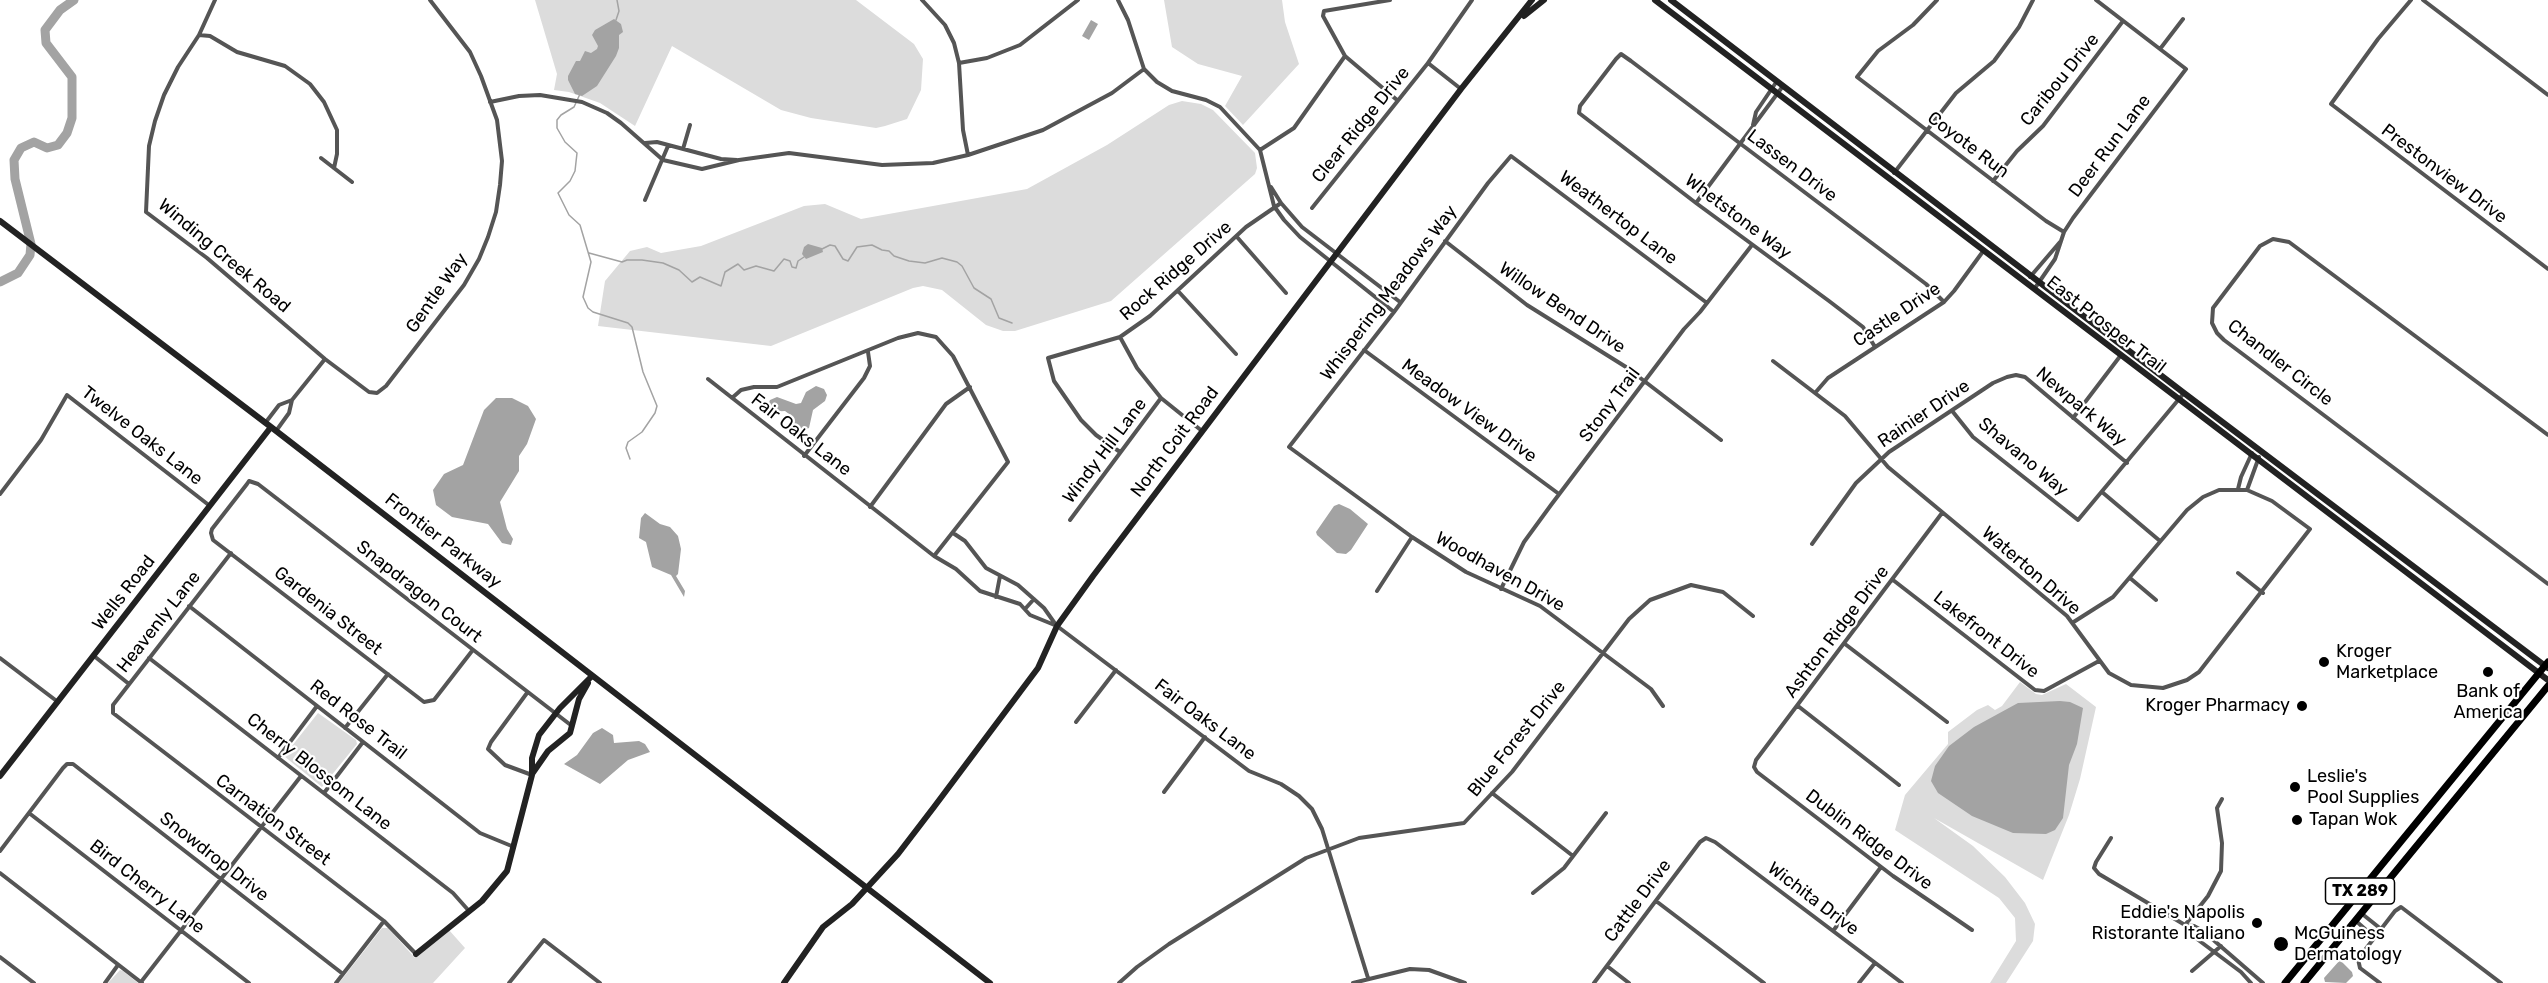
<!DOCTYPE html>
<html>
<head>
<meta charset="utf-8">
<style>
  body { margin:0 }
  canvas { display:block; background:#fff }
</style>
</head>
<body>
<canvas width="2548" height="983"></canvas>
<script>
const ctx = document.querySelector('canvas').getContext('2d');
ctx.lineJoin = 'round';
function fill(path, color) {
  ctx.fillStyle = color;
  ctx.fill(path, 'evenodd');
}
function toPath(rows) {
  const path = new Path2D();
  for (const r of rows) {
    path.moveTo(r[0], r[1]);
    for (let i = 2; i < r.length; i += 2) path.lineTo(r[i], r[i + 1]);
  }
  return path;
}
function stroke(path, color, width, dash) {
  ctx.strokeStyle = color;
  ctx.lineWidth = width;
  ctx.lineCap = dash ? 'butt' : 'round';
  ctx.setLineDash(dash || []);
  ctx.stroke(path);
}
function drawText(font, color, halo, rows, align = 'center') {
  ctx.font = font + ' Rubik,sans-serif';
  ctx.lineWidth = 4.5;
  ctx.setLineDash([]);
  ctx.textBaseline = 'middle';
  ctx.strokeStyle = halo;
  ctx.fillStyle = color;
  for (const [text, x, y, turn = 0] of rows) {
    ctx.save();
    ctx.translate(x, y);
    ctx.rotate((+turn || 0) * Math.PI / 180);
    ctx.textAlign = isNaN(turn) ? turn : align;
    if (halo) ctx.strokeText(text, 0, 0);
    ctx.fillText(text, 0, 0);
    ctx.restore();
  }
}
fill(toPath([
  [535,0,856,0,914,44,923,59,921,90,907,119,885,126,876,128,811,118,781,110,672,46,635,126,600,103,569,92,554,90,557,74],
  [1164,0,1282,0,1285,22,1299,64,1243,125,1225,106,1242,76,1198,64,1172,47],
  [1182,101,1201,104,1213,110,1255,153,1257,168,1255,174,1111,301,1015,331,1003,331,986,325,942,290,923,286,913,288,771,346,598,326,605,281,630,251,647,247,661,253,701,246,804,206,825,204,861,219,1027,189,1107,145,1169,105],
  [2020,682,2036,694,2042,695,2066,684,2096,707,2080,779,2069,815,2043,880,1934,818,1973,846,2005,877,2025,903,2035,924,2033,941,2006,983,1990,983,2016,941,2015,918,1999,898,1895,830,1905,795,1948,744,1948,732,1977,710,1988,705,1995,710,2002,706],
  [318,713,356,740,357,744,322,787,284,756],
  [382,928,388,928,415,958,449,930,465,948,433,983,339,983],
  [120,970,123,971,138,983,108,983]
]), '#dcdcdc');
fill(toPath([
  [614,19,621,24,623,32,619,35,619,48,616,56,597,86,582,96,575,94,568,80,568,76,576,61,580,61,585,51,591,53,597,49,598,46,592,35,595,30],
  [1091,20,1098,24,1089,40,1082,36],
  [808,244,822,248,823,252,806,259,802,254,804,247],
  [816,386,824,389,827,395,825,401,813,410,809,428,801,431,796,430,792,426,789,414,785,411,769,412,767,407,770,400,777,397,796,404,801,403,806,392],
  [496,398,512,398,528,406,536,419,527,444,519,456,519,471,500,502,507,529,513,539,511,545,502,543,488,524,452,517,436,505,433,490,444,474,463,465,484,410],
  [1339,504,1350,509,1368,524,1351,550,1346,554,1337,553,1317,535,1316,532,1334,506],
  [645,513,660,524,670,527,678,536,681,549,678,574,676,576,685,591,684,597,671,575,652,567,646,542,639,538,641,518],
  [2060,701,2070,702,2083,708,2077,744,2069,765,2063,818,2055,830,2046,834,2013,833,1972,816,1938,793,1931,781,1935,766,1949,746,1974,727,2018,703],
  [602,728,613,735,614,743,639,741,645,744,650,752,628,760,600,784,564,764,577,755,593,733],
  [2340,960,2352,972,2353,976,2346,983,2325,982,2324,978]
]), '#a3a3a3');
stroke(toPath([
  [616,20,619,11,617,0],
  [580,94,574,107,561,115,557,120,557,128,565,142,577,153,575,171,570,181,558,193,569,215,580,225,591,262,583,297,588,308,593,312,628,323,632,327,643,372,657,406,655,413,642,432,628,442,626,448,630,459],
  [822,249,830,245,835,246,843,259,848,261,857,247,872,245,882,250,889,251,894,256,909,261,925,263,942,258,957,262,962,266,974,288,991,299,999,318,1012,323],
  [589,253,622,262,627,260,642,260,663,263,679,270,692,282,700,277,721,286,725,272,738,264,744,270,756,266,774,271,784,259,790,261,792,267,796,268,798,261,804,257]
]), '#a3a3a3', 1.5);
stroke(toPath([
  [0,282,18,273,30,255,31,244,15,179,14,160,21,148,34,142,47,148,58,145,67,133,72,118,72,77,46,43,45,30,60,10,74,0]
]), '#a3a3a3', 9);
stroke(toPath([
  [215,0,199,35,178,67,164,95,155,121,149,146,146,212,207,258,325,359,369,392,377,393,386,386,464,285,479,259,488,237,496,212,500,185,502,161,497,120,481,76,470,52,430,0],
  [922,0,945,25,954,43,959,63,963,130,968,155],
  [1118,0,1128,20,1144,69,1157,82,1172,91,1206,100,1220,107,1260,150,1274,206,1284,220,1300,237,1394,312],
  [1390,0,1324,11,1323,16,1345,56,1397,100],
  [1937,0,1913,25,1878,51,1857,77,2046,221,2064,232],
  [2411,0,2378,39,2331,104,2548,269],
  [2423,0,2548,95],
  [199,35,210,36,237,52,285,66,310,84,324,102,337,130,337,154,334,168],
  [2160,49,2183,19],
  [959,63,987,58,1020,45,1078,0],
  [1428,63,1472,0],
  [490,102,519,96,540,95,582,102,607,113,621,123,663,160,702,169,739,160,789,153,882,165,933,163,968,155,1043,130,1112,93,1144,69],
  [1753,125,1756,112,1777,81],
  [645,143,657,142,721,159,737,160],
  [683,149,690,125],
  [1260,150,1294,128,1345,56],
  [321,158,352,182],
  [1894,173,1956,93,1994,61,2019,27,2033,0],
  [1993,181,2017,151,2043,126,2123,21],
  [1271,187,1281,203,1302,227,1400,302],
  [645,200,668,146],
  [1696,203,1783,86],
  [1312,208,1428,63,1461,89],
  [1237,237,1286,293],
  [1445,241,1527,305,1626,367,1721,440],
  [2030,277,2060,242],
  [2035,288,2055,259,2064,232,2073,218,2186,69,2096,0],
  [1178,291,1236,354],
  [1120,337,1137,368,1161,398,1202,431],
  [1875,347,1863,327,1829,301,1696,203,1579,113,1580,106,1616,59,1621,54,1631,61,1926,284,1944,302],
  [1364,350,1559,494],
  [1773,361,1845,416,1888,467,2067,616,2109,673,2131,685,2163,688,2187,680,2199,672,2310,529,2272,501,2247,490,2219,490,2203,497,2187,510,2113,597,2072,623],
  [708,379,934,556,956,569,980,591,1020,604,1030,615,1057,626,1249,771,1281,784,1299,796,1312,809,1322,829,1368,978],
  [1815,393,1828,378,1944,302,1954,291,1984,250],
  [732,398,741,390,754,387,777,387,898,338,918,333,936,337,953,356,1008,462,934,556],
  [1953,412,1973,437,2078,520,2184,393],
  [2073,418,2121,355],
  [266,422,279,405,292,400],
  [276,431,289,413,292,400,325,359],
  [2548,435,2289,242,2273,239,2260,246,2213,308,2212,323,2217,333,2224,340,2548,584],
  [1120,452,1096,435,1081,420,1054,381,1048,358,1120,337,1150,316,1246,227,1281,203],
  [804,456,864,378,870,366,868,352],
  [2238,489,2241,477,2252,453],
  [2247,490,2259,457],
  [2102,492,2160,541],
  [0,494,41,440,67,395,210,506],
  [870,507,946,404,970,387],
  [1942,513,1756,760,1754,767,1757,772,1893,876,1972,930],
  [1070,520,1161,398],
  [953,533,965,541,986,568,1018,585,1044,608,1056,625],
  [1812,544,1856,483,1889,452,1993,383,2007,377,2016,375,2025,377,2127,463],
  [231,553,113,705,113,713,384,921,416,954],
  [2238,573,2263,593],
  [2130,578,2156,600],
  [1893,580,2035,690,2044,691,2099,661],
  [1501,589,1524,542,1551,505,1684,329,1700,312,1752,245],
  [1377,591,1412,537],
  [996,597,1000,576],
  [189,606,480,833,514,847],
  [1025,609,1034,599],
  [1845,644,1947,722],
  [472,651,434,700,424,702,213,540,211,533,212,529,247,484,249,481,258,484,572,726],
  [94,656,129,684],
  [0,658,58,702],
  [149,658,453,893,469,911],
  [527,693,491,742,488,749,505,765,532,775],
  [1663,706,1651,689,1540,606,1466,572,1412,537,1289,447,1394,312,1488,183,1511,156,1707,303],
  [1798,706,1899,785],
  [1076,722,1116,670],
  [345,728,388,674],
  [278,758,317,706],
  [1164,792,1205,737],
  [324,793,363,742],
  [1492,793,1573,856],
  [29,813,249,983],
  [2111,838,2096,862,2094,868,2099,874,2185,925,2194,926,2203,931,2263,983],
  [0,851,63,768,67,764,73,764,343,974],
  [0,873,142,983],
  [1533,893,1564,868,1606,813],
  [1656,901,1764,983],
  [2361,913,2381,929],
  [2356,921,2374,937],
  [2185,925,2208,896,2221,871,2222,843,2217,808,2222,799],
  [2185,926,2189,933,2241,972,2251,983],
  [1833,931,1881,867],
  [0,957,34,983],
  [1607,966,1629,983],
  [2192,971,2221,946],
  [141,982,301,776],
  [105,983,118,965],
  [336,983,384,921],
  [509,983,544,940,600,983],
  [1119,983,1137,967,1169,944,1306,858,1359,838,1464,823,1512,772,1629,619,1650,600,1691,585,1723,592,1753,616],
  [1353,983,1410,969,1429,970,1465,983],
  [1594,983,1700,842,1706,838,1715,842,1902,983],
  [1859,983,1875,963],
  [2380,983,2360,968,2358,959,2395,911,2401,907,2501,983]
]), '#555', 4);
stroke(toPath([
  [1655,0,2548,680],
  [1671,0,2184,393,2548,668],
  [1524,16,1544,0],
  [0,221,271,427,990,983],
  [532,774,548,751,570,733,579,699,588,683],
  [0,776,271,427],
  [416,954,482,901,507,871,532,775,532,758,539,735,560,708,592,676],
  [784,983,823,927,852,904,898,854,934,807,1038,668,1057,626,1093,576,1461,89,1532,0]
]), '#222', 6);
stroke(toPath([
  [2285,983,2548,662],
  [2304,983,2548,686]
]), '#000', 7);
for (const [x, y, r, color] of [
  [2324,662,6,"#000"],
  [2488,672,6,"#000"],
  [2302,706,6,"#000"],
  [2295,787,6,"#000"],
  [2297,820,6,"#000"],
  [2257,923,6,"#000"],
  [2281,944,8,"#000"]
]) {
  const dot = new Path2D();
  dot.arc(x, y, r, 0, 2 * Math.PI);
  ctx.fillStyle = color;
  ctx.fill(dot);
  stroke(dot, '#fff', 2);
}
for (const [x, y, w] of [
  [2360,891,69]
]) {
  const box = new Path2D();
  box.roundRect(x - w / 2, y - 13, w, 26, 4.5);
  ctx.fillStyle = '#fff';
  ctx.fill(box);
  stroke(box, '#000', 1.5);
}
drawText('bold 16px', '#000', null, [
  ["TX 289",2360,891]
]);
drawText('18px', '#000', '#fff', [
  ["Caribou Drive",2060,80,-51],
  ["Clear Ridge Drive",1361,125,-51],
  ["Coyote Run",1968,145,37],
  ["Deer Run Lane",2110,146,-53],
  ["Lassen Drive",1792,166,37],
  ["Prestonview Drive",2444,174,37],
  ["Whetstone Way",1738,217,37],
  ["Weathertop Lane",1618,218,37],
  ["Winding Creek Road",224,256,40],
  ["Rock Ridge Drive",1176,271,-41],
  ["Gentle Way",437,293,-55],
  ["Whispering Meadows Way",1389,293,-53],
  ["Willow Bend Drive",1562,308,34],
  ["Castle Drive",1897,315,-34],
  ["East Prosper Trail",2106,325,38],
  ["Chandler Circle",2280,363,38],
  ["Stony Trail",1610,405,-53],
  ["Newpark Way",2081,407,40],
  ["Meadow View Drive",1469,411,36],
  ["Rainier Drive",1924,414,-34],
  ["Fair Oaks Lane",801,435,38],
  ["Twelve Oaks Lane",142,436,38],
  ["North Coit Road",1175,442,-53],
  ["Windy Hill Lane",1105,451,-53],
  ["Shavano Way",2023,457,40],
  ["Frontier Parkway",443,541,38],
  ["Waterton Drive",2031,571,41],
  ["Woodhaven Drive",1500,572,29],
  ["Snapdragon Court",419,592,38],
  ["Wells Road",124,593,-52],
  ["Gardenia Street",328,611,38],
  ["Heavenly Lane",159,622,-52],
  ["Ashton Ridge Drive",1837,632,-53],
  ["Lakefront Drive",1986,635,38],
  ["Red Rose Trail",358,720,38],
  ["Fair Oaks Lane",1205,720,37],
  ["Blue Forest Drive",1517,739,-51],
  ["Cherry Blossom Lane",319,772,38],
  ["Carnation Street",273,820,37],
  ["Dublin Ridge Drive",1869,840,37],
  ["Snowdrop Drive",214,857,38],
  ["Bird Cherry Lane",147,887,38],
  ["Wichita Drive",1813,899,37],
  ["Cattle Drive",1638,901,-53]
]);
drawText('18px', '#000', '#fff', [
  ["Kroger",2336,652],
  ["Marketplace",2336,673],
  ["Bank of",2488,692,"center"],
  ["America",2488,713,"center"],
  ["Kroger Pharmacy",2290,706,"right"],
  ["Leslie's",2307,777],
  ["Pool Supplies",2307,798],
  ["Tapan Wok",2309,820],
  ["Eddie's Napolis",2245,913,"right"],
  ["Ristorante Italiano",2245,934,"right"],
  ["McGuiness",2294,934],
  ["Dermatology",2294,955]
], 'left');
</script>
</body>
</html>
